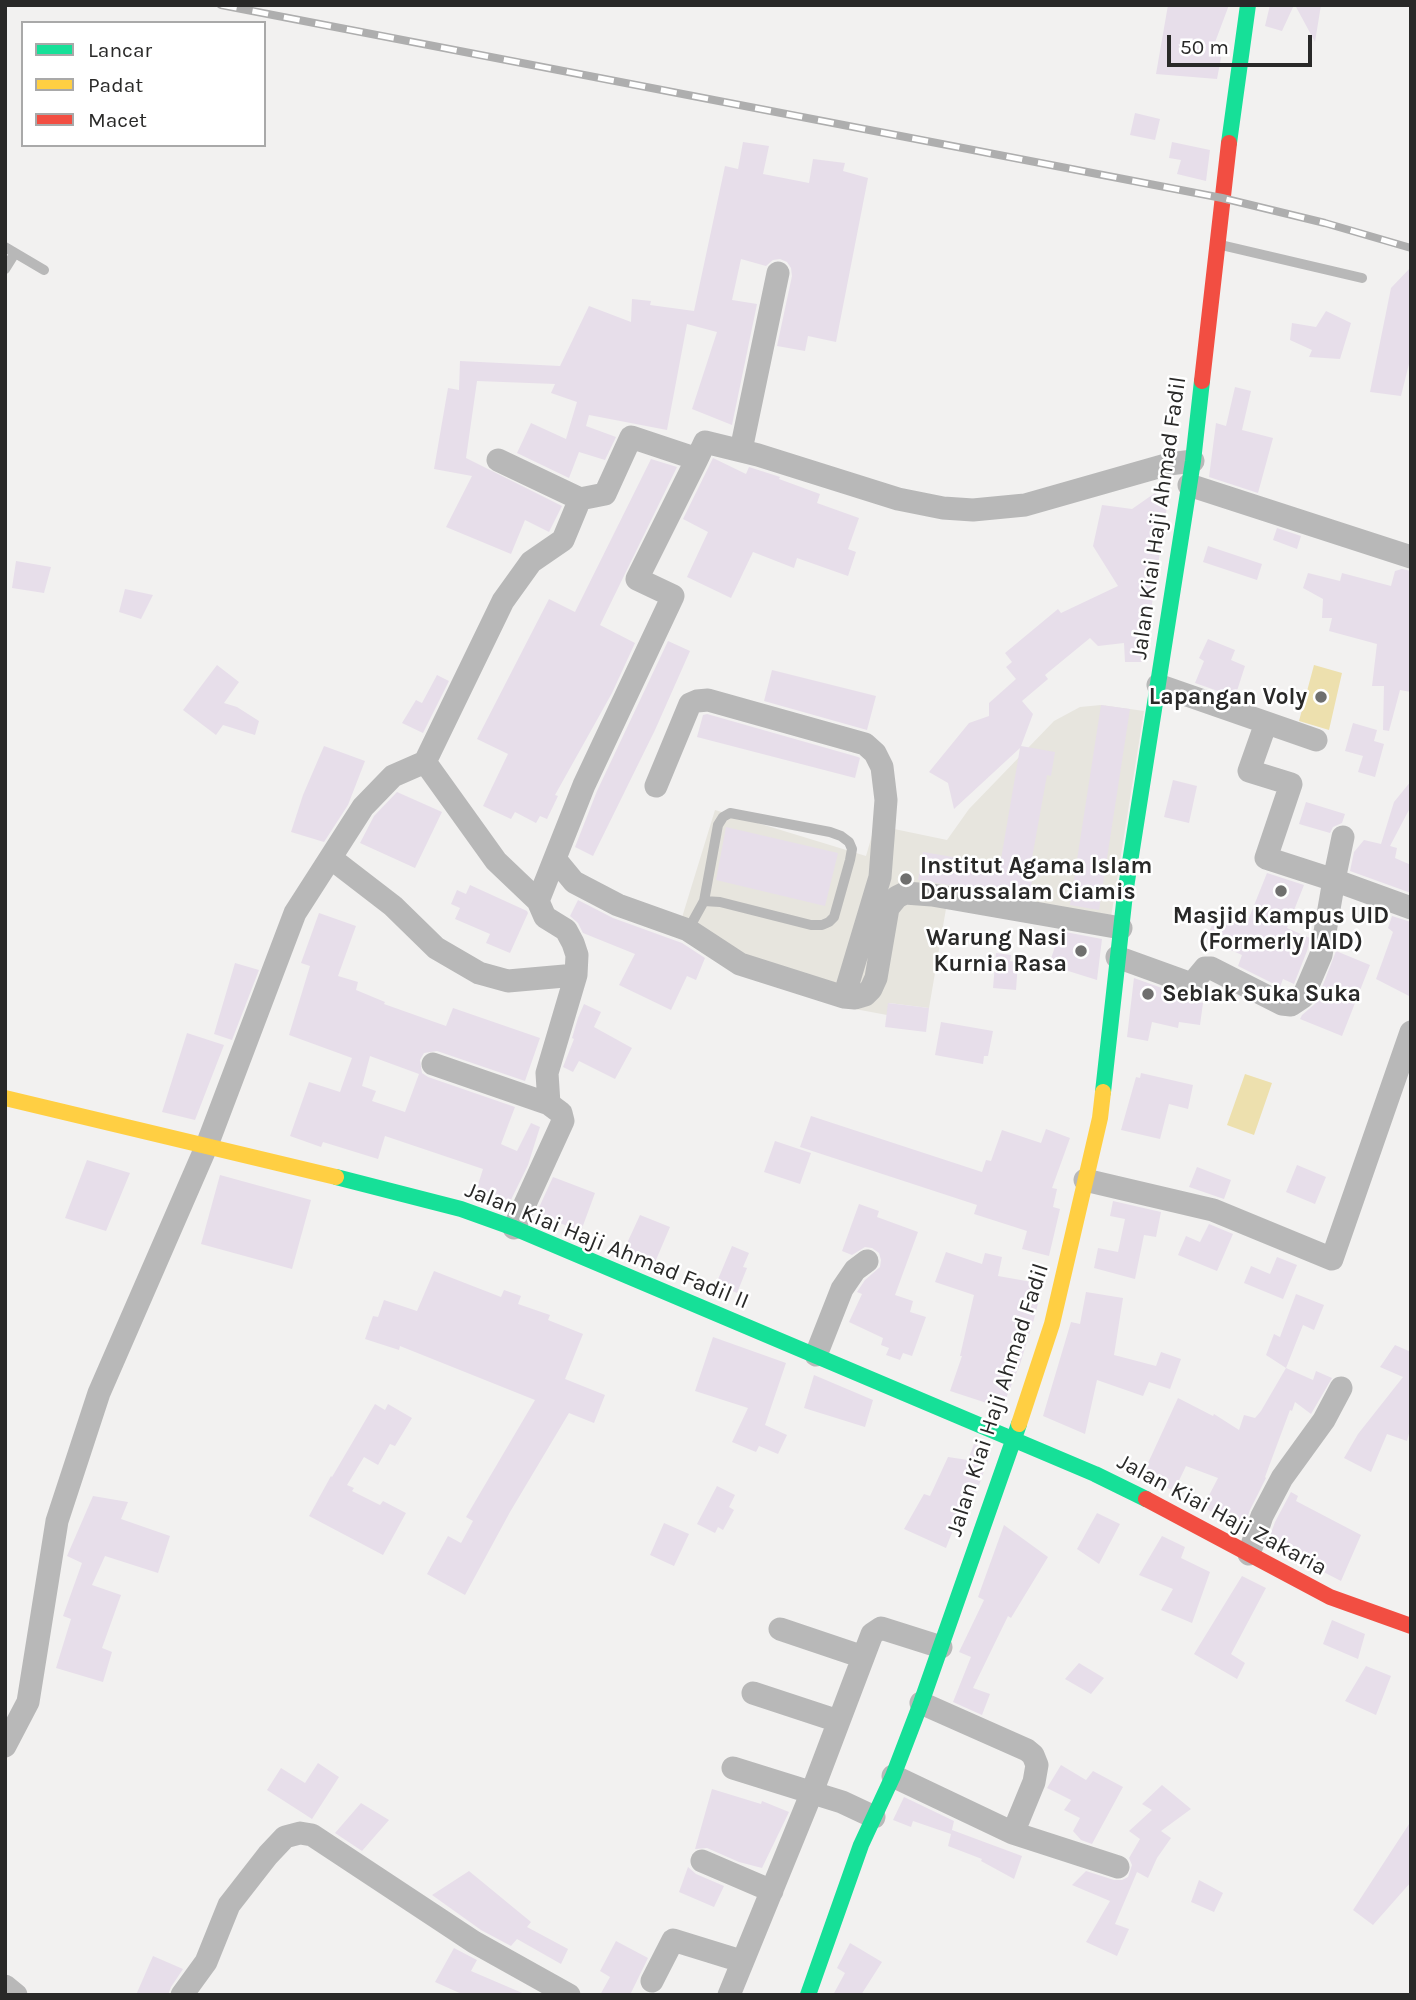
<!DOCTYPE html>
<html>
<head>
<meta charset="utf-8">
<style>
  body { margin:0 }
  #map { position:relative; width:1416px; height:2000px; overflow:hidden; background:#f2f1f0; font-family:Karla,sans-serif }
  canvas { display:block }
  .frame { position:absolute; inset:0; border:7px solid #292928; pointer-events:none }
  .legend { position:absolute; left:21px; top:21px; width:245px; height:126px; box-sizing:border-box; background:#fff; border:2px solid #a9a9a9; margin:0; padding:9px 12px; list-style:none; font-size:21px; color:#292928 }
  .legend li { display:flex; align-items:center; gap:14px; height:35px }
  .legend b { width:35px; border:2px solid #a9a9a9 }
  .scale { position:absolute; left:1167px; top:35px; width:145px; height:32px; box-sizing:border-box; border:4px solid #292928; border-top:0; padding-left:9px; font-size:21px; line-height:24px; white-space:nowrap; color:#292928; -webkit-text-stroke:5px #fff; paint-order:stroke }
</style>
</head>
<body>
<div id="map">
<canvas width="1416" height="2000"></canvas>
<div class="frame"></div>
<ul class="legend">
<li><b style="height:9px;background:#16e098"></b>Lancar</li>
<li><b style="height:9px;background:#ffcf43"></b>Padat</li>
<li><b style="height:9px;background:#f24e42"></b>Macet</li>
</ul>
<div class="scale">50 m</div>
</div>
<script>
const ctx = document.querySelector('canvas').getContext('2d');
ctx.lineJoin = 'round';
function fill(path, color) {
  ctx.fillStyle = color;
  ctx.fill(path, 'evenodd');
}
function toPath(rows) {
  const path = new Path2D();
  for (const r of rows) {
    path.moveTo(r[0], r[1]);
    for (let i = 2; i < r.length; i += 2) path.lineTo(r[i], r[i + 1]);
  }
  return path;
}
function stroke(path, color, width, dash) {
  ctx.strokeStyle = color;
  ctx.lineWidth = width;
  ctx.lineCap = dash ? 'butt' : 'round';
  ctx.setLineDash(dash || []);
  ctx.stroke(path);
}
function drawText(font, color, halo, rows, align = 'center') {
  ctx.font = font + ' Karla,sans-serif';
  ctx.lineWidth = 5;
  ctx.setLineDash([]);
  ctx.textBaseline = 'middle';
  ctx.strokeStyle = halo;
  ctx.fillStyle = color;
  for (const [text, x, y, turn = 0] of rows) {
    ctx.save();
    ctx.translate(x, y);
    ctx.rotate((+turn || 0) * Math.PI / 180);
    ctx.textAlign = isNaN(turn) ? turn : align;
    if (halo) ctx.strokeText(text, 0, 0);
    ctx.fillText(text, 0, 0);
    ctx.restore();
  }
}
fill(toPath([
  [1101,705,1144,711,1108,936,947,903,929,1008,889,1003,887,1015,839,1006,676,937,715,810,866,856,875,825,947,840,969,809,1054,721,1080,707]
]), '#e7e5de');
fill(toPath([
  [1314,665,1342,673,1329,730,1299,721],
  [1245,1074,1272,1083,1254,1135,1227,1125]
]), '#ede0ae');
fill(toPath([
  [1168,5,1229,5,1214,45,1224,42,1217,79,1156,74],
  [1270,5,1294,5,1282,31,1265,26],
  [1295,5,1321,5,1315,42],
  [1135,113,1160,119,1155,140,1130,135],
  [743,142,769,146,763,174,809,183,813,159,845,163,843,171,868,178,836,342,808,336,805,351,777,346,792,276,791,268,787,262,780,259,773,260,766,266,741,259,732,300,757,304,732,425,692,409,717,332,687,324,667,430,589,415,586,426,616,437,605,460,579,452,569,478,517,453,531,423,566,439,577,402,551,393,555,384,477,381,466,458,562,506,549,532,525,520,511,554,446,527,472,476,434,469,448,388,459,390,460,361,560,366,589,306,631,322,632,299,651,301,650,305,694,311,725,166,738,169],
  [1172,142,1210,150,1206,181,1177,174,1181,160,1169,158],
  [1411,267,1411,356,1401,396,1370,392,1391,288],
  [1326,311,1351,323,1340,359,1309,357,1312,350,1290,340,1292,323,1316,327],
  [1235,387,1251,391,1242,430,1273,438,1258,493,1209,477,1216,423,1226,426],
  [713,458,746,474,749,467,780,477,779,479,820,494,817,503,859,518,848,549,856,552,848,576,797,558,794,568,753,552,731,598,687,577,708,532,683,519],
  [651,459,677,467,600,625,635,643,612,693,555,795,558,796,547,819,540,816,536,823,515,812,511,819,483,806,508,754,477,739,549,599,575,612],
  [1155,493,1167,507,1143,662,1125,662,1124,643,1098,646,1090,638,1045,675,1048,679,1022,701,1033,714,1021,746,1055,752,1051,776,1047,775,1032,858,1044,860,1041,876,1033,875,1029,898,918,880,923,852,1000,865,1020,748,954,809,948,783,929,772,969,723,989,716,989,703,1016,679,1006,667,1012,662,1005,653,1058,609,1061,613,1118,586,1093,546,1102,505,1132,509],
  [1277,528,1301,536,1297,549,1273,540],
  [1208,546,1262,564,1257,580,1203,562],
  [16,561,51,567,44,593,12,588],
  [1402,569,1411,571,1411,692,1400,690,1389,731,1383,730,1384,686,1372,686,1377,644,1329,631,1332,618,1322,618,1323,599,1303,588,1308,573,1340,581,1342,573,1391,586,1395,571],
  [125,589,153,595,141,619,119,612],
  [1208,639,1235,650,1231,660,1245,666,1235,697,1195,683,1204,661,1199,658],
  [668,641,690,651,655,730,593,856,575,847,597,791],
  [217,665,239,682,224,703,237,707,259,721,255,735,223,725,216,735,183,710],
  [772,670,876,696,867,730,764,701],
  [437,675,449,681,423,733,402,723,416,700,422,703],
  [1101,705,1130,709,1099,910,1070,905],
  [707,714,858,757,860,758,855,778,697,737,703,715],
  [1353,723,1377,730,1374,741,1384,744,1375,777,1358,772,1363,756,1345,751],
  [324,746,365,761,348,805,324,842,291,832,303,795],
  [1173,780,1197,786,1189,823,1164,817],
  [1411,781,1411,806,1390,846,1397,848,1395,858,1411,865,1411,893,1350,871,1354,852,1364,840,1381,844,1394,802],
  [397,792,442,812,415,868,360,843,374,816],
  [1306,802,1345,814,1342,823,1333,827,1330,833,1299,824],
  [726,827,838,853,825,906,716,880],
  [1267,873,1304,885,1287,928,1310,938,1307,951,1294,984,1283,979,1280,987,1238,966,1242,955,1206,939,1218,911,1247,923],
  [470,885,527,911,528,913,510,953,486,943,490,934,455,919,460,908,451,904,457,890,466,894],
  [578,900,613,918,682,943,705,958,696,980,687,976,671,1010,619,985,635,954,583,933,578,923,570,916],
  [319,913,356,926,338,976,358,982,356,990,385,1002,384,1004,446,1026,453,1008,540,1038,525,1081,437,1051,424,1053,420,1060,422,1073,428,1077,515,1107,501,1144,503,1145,517,1151,531,1123,540,1127,528,1165,508,1206,475,1194,483,1169,385,1136,378,1159,323,1142,321,1147,290,1136,309,1082,340,1092,352,1058,289,1035,310,966,301,963],
  [370,1056,419,1074,405,1112,372,1101,376,1091,362,1086],
  [1392,916,1411,922,1411,997,1376,979,1393,932,1388,928],
  [1060,931,1102,939,1097,980,1049,965],
  [1336,951,1370,965,1342,1036,1300,1019,1302,1015,1316,1003],
  [996,953,1011,955,1010,961,1018,962,1016,990,993,988],
  [235,963,259,970,232,1040,214,1034],
  [1134,978,1184,996,1197,995,1196,1002,1203,1003,1200,1025,1179,1022,1178,1028,1152,1022,1148,1041,1127,1037],
  [888,1003,929,1008,926,1032,885,1027],
  [584,1004,601,1012,594,1027,632,1048,615,1079,579,1061,573,1072,563,1067,574,1039,572,1038,578,1018],
  [941,1022,993,1031,988,1056,984,1056,983,1064,935,1055],
  [187,1033,224,1045,195,1120,162,1112],
  [1141,1073,1193,1085,1188,1109,1169,1104,1160,1139,1121,1130,1136,1077,1140,1078],
  [811,1116,982,1172,986,1160,991,1161,1002,1130,1041,1143,1046,1129,1070,1138,1052,1188,1057,1189,1053,1207,1060,1209,1049,1256,1022,1249,1027,1231,974,1214,977,1205,800,1147],
  [775,1141,811,1153,800,1184,764,1172],
  [87,1160,130,1173,106,1231,65,1218],
  [1297,1165,1326,1177,1315,1204,1286,1192],
  [1197,1167,1231,1180,1224,1199,1189,1187],
  [220,1175,311,1200,292,1269,201,1244],
  [553,1177,595,1193,581,1231,536,1214],
  [1113,1201,1161,1212,1156,1237,1144,1235,1135,1279,1094,1268,1098,1248,1118,1252,1125,1219,1110,1216],
  [859,1204,879,1211,877,1217,918,1232,895,1295,913,1301,910,1312,926,1317,912,1356,903,1353,900,1360,886,1355,889,1348,881,1345,883,1338,849,1322,862,1294,857,1292,865,1280,880,1267,881,1260,879,1253,872,1248,865,1247,852,1255,842,1251],
  [640,1215,670,1227,653,1267,622,1254],
  [1209,1224,1233,1234,1217,1271,1178,1255,1186,1236,1200,1242],
  [732,1246,749,1253,743,1267,747,1268,737,1293,716,1284],
  [946,1252,982,1264,985,1253,1002,1257,998,1276,1043,1284,1034,1319,1020,1364,1002,1408,950,1391,962,1356,960,1356,974,1295,935,1282],
  [1277,1257,1297,1265,1283,1299,1244,1283,1251,1266,1270,1274],
  [434,1271,501,1297,504,1290,521,1296,518,1304,550,1315,548,1320,583,1334,565,1379,605,1395,594,1423,569,1413,510,1512,465,1595,427,1574,448,1536,461,1543,473,1521,466,1517,535,1400,400,1346,399,1350,365,1339,373,1316,378,1317,384,1300,417,1311],
  [1086,1292,1123,1298,1114,1355,1156,1366,1161,1352,1181,1359,1170,1389,1149,1382,1143,1396,1097,1380,1085,1434,1043,1416,1071,1322,1080,1324],
  [1296,1294,1324,1305,1314,1330,1303,1325,1286,1368,1266,1355,1274,1334,1280,1337],
  [713,1337,786,1363,765,1425,787,1435,778,1454,759,1446,756,1452,732,1442,748,1408,695,1391],
  [1395,1345,1411,1352,1411,1426,1407,1441,1387,1434,1371,1472,1344,1458,1358,1434,1403,1377,1380,1367],
  [1286,1368,1313,1380,1316,1371,1332,1378,1311,1414,1295,1402,1292,1411,1290,1410,1265,1477,1266,1478,1250,1510,1243,1529,1203,1507,1218,1478,1186,1466,1174,1491,1142,1476,1178,1398,1213,1416,1214,1414,1239,1430,1244,1415,1255,1418,1261,1411],
  [814,1375,873,1400,865,1427,804,1408],
  [375,1404,385,1410,388,1404,412,1418,395,1446,390,1444,378,1465,364,1457,347,1485,354,1488,352,1491,380,1505,383,1501,406,1513,383,1555,309,1516,331,1476,332,1477],
  [974,1444,991,1451,970,1511,962,1507,946,1548,904,1529,924,1494,930,1496,948,1457,968,1460],
  [717,1486,735,1495,729,1507,734,1510,723,1530,718,1527,715,1533,697,1524],
  [1291,1492,1298,1496,1296,1501,1361,1535,1341,1581,1306,1563,1308,1560,1268,1541,1275,1522],
  [93,1496,128,1502,121,1519,170,1536,158,1573,105,1556,92,1585,121,1595,102,1648,112,1652,103,1682,56,1668,71,1619,63,1616,82,1563,67,1556],
  [1097,1513,1120,1524,1099,1564,1077,1549],
  [664,1523,689,1534,674,1566,650,1555],
  [1004,1525,1048,1557,1011,1618,1008,1616,973,1688,990,1694,982,1715,953,1702,971,1657,959,1652,984,1600,978,1597],
  [1162,1536,1185,1547,1181,1558,1210,1572,1192,1623,1161,1610,1173,1589,1139,1575],
  [1242,1576,1266,1588,1231,1654,1245,1663,1237,1679,1194,1654],
  [1332,1620,1365,1634,1358,1659,1323,1644],
  [1079,1663,1104,1678,1091,1694,1065,1679],
  [1366,1666,1391,1676,1376,1715,1345,1701],
  [318,1763,339,1777,312,1819,267,1790,281,1768,305,1783],
  [1061,1765,1086,1780,1093,1771,1123,1787,1092,1844,1081,1840,1073,1831,1080,1818,1064,1810,1071,1800,1047,1788],
  [1162,1785,1191,1809,1161,1831,1171,1838,1157,1858,1148,1878,1137,1872,1115,1924,1129,1929,1117,1956,1086,1942,1110,1901,1072,1885,1086,1871,1114,1880,1122,1880,1128,1877,1132,1865,1129,1858,1140,1839,1129,1831,1152,1810,1142,1804],
  [712,1789,761,1804,762,1801,789,1812,762,1868,739,1862,707,1848,695,1849],
  [904,1797,954,1821,951,1834,913,1821,911,1827,893,1820],
  [361,1803,389,1820,362,1851,335,1833],
  [1411,1821,1411,1882,1373,1925,1353,1910],
  [952,1830,1022,1856,1014,1879,981,1861,982,1859,948,1846],
  [688,1867,696,1874,724,1886,714,1907,679,1892],
  [469,1871,531,1922,527,1927,568,1949,561,1964,517,1939,511,1946,481,1930,432,1895],
  [1199,1880,1223,1893,1214,1912,1191,1902],
  [616,1941,648,1958,630,1995,600,1995,610,1977,600,1971],
  [850,1943,882,1962,861,1995,833,1995,845,1973,837,1968],
  [454,1948,477,1960,471,1971,527,1995,464,1995,435,1982],
  [153,1956,183,1969,171,1987,168,1995,136,1995]
]), '#e7deea');
stroke(toPath([
  [1221,245,1362,278],
  [5,247,44,270],
  [5,269,15,253],
  [688,930,704,901,720,902,811,925,822,925,829,922,834,917,850,860,852,849,849,842,841,836,830,832,730,813,723,817,718,825,704,901]
]), '#b8b8b8', 10);
stroke(toPath([
  [741,450,778,273],
  [498,460,580,499,605,494,631,437,697,459,705,442,758,455,898,499,943,508,973,510,1025,505,1169,464,1193,461],
  [1189,485,1411,557],
  [1158,685,1316,740],
  [1266,723,1249,771,1291,784,1266,858,1334,880,1343,837],
  [425,762,496,861,538,901],
  [656,786,690,704,697,701,708,700,865,744,875,753,882,767,886,800,880,877,844,997],
  [332,859,393,906,436,948,479,973,508,981,576,975],
  [555,859,574,882,618,905,688,930,740,964,844,997,855,998,865,995,871,989,876,978,888,908,897,897,905,893,932,895,1121,928],
  [1117,957,1189,983,1195,980,1205,968,1211,968,1282,1004,1291,1005,1303,997,1321,955,1334,880,1411,908],
  [433,1064,549,1104],
  [1085,1180,1213,1210,1332,1259,1411,1032],
  [514,1228,563,1121,561,1113,549,1104,547,1073,576,975,577,955,573,943,566,930,545,917,538,901,584,785,673,596,637,579,697,459],
  [816,1355,842,1289,855,1270,867,1261],
  [1249,1554,1262,1516,1282,1478,1324,1420,1341,1388],
  [780,1629,863,1657],
  [753,1693,838,1721],
  [5,1746,28,1702,57,1521,99,1393,207,1145,295,913,363,807,393,776,425,762,503,601,531,562,563,540,580,499],
  [733,1768,842,1802,874,1817],
  [893,1776,1013,1833,1034,1782,1037,1765,1033,1755,1027,1750,921,1703],
  [1013,1833,1118,1867],
  [702,1861,772,1891],
  [652,1981,673,1940,741,1961],
  [5,1986,16,1995],
  [182,1995,206,1962,229,1905,268,1855,285,1837,300,1833,312,1835,474,1942,569,1995],
  [729,1995,812,1792,872,1634,881,1628,941,1647]
]), '#b8b8b8', 23);
stroke(toPath([
  [1229,143,1248,5],
  [1103,1092,1125,894,1193,461,1202,381],
  [336,1177,461,1209,514,1228,1095,1474,1146,1499],
  [808,1995,861,1845,893,1776,921,1703,1019,1424]
]), '#16e098', 16);
stroke(toPath([
  [5,1098,336,1177],
  [1019,1424,1052,1324,1100,1118,1103,1092]
]), '#ffcf43', 16);
stroke(toPath([
  [1202,381,1229,143],
  [1146,1499,1330,1597,1411,1626]
]), '#f24e42', 16);
const rail = toPath([
  [221,5,1222,198,1325,223,1411,248]
]);
stroke(rail, '#aeaeae', 8);
stroke(rail, '#fff', 5, [16]);
for (const [x, y, r, color] of [
  [1321,697,7,"#6f6f6e"],
  [906,879,7,"#6f6f6e"],
  [1281,891,7,"#6f6f6e"],
  [1081,951,7,"#6f6f6e"],
  [1148,994,7,"#6f6f6e"]
]) {
  const dot = new Path2D();
  dot.arc(x, y, r, 0, 2 * Math.PI);
  ctx.fillStyle = color;
  ctx.fill(dot);
  stroke(dot, '#fff', 2.5);
}
drawText('23px', '#292928', '#fff', [
  ["Jalan Kiai Haji Ahmad Fadil",1159,518,-82],
  ["Jalan Kiai Haji Ahmad Fadil II",607,1246,22],
  ["Jalan Kiai Haji Ahmad Fadil",998,1400,-72],
  ["Jalan Kiai Haji Zakaria",1222,1515,28]
]);
drawText('bold 23px', '#292928', '#fff', [
  ["Lapangan Voly",1307,697],
  ["Institut Agama Islam",920,866,"left"],
  ["Darussalam Ciamis",920,892,"left"],
  ["Masjid Kampus UID",1281,916,"center"],
  ["(Formerly IAID)",1281,942,"center"],
  ["Warung Nasi",1067,938],
  ["Kurnia Rasa",1067,964],
  ["Seblak Suka Suka",1162,994,"left"]
], 'right');
</script>
</body>
</html>
